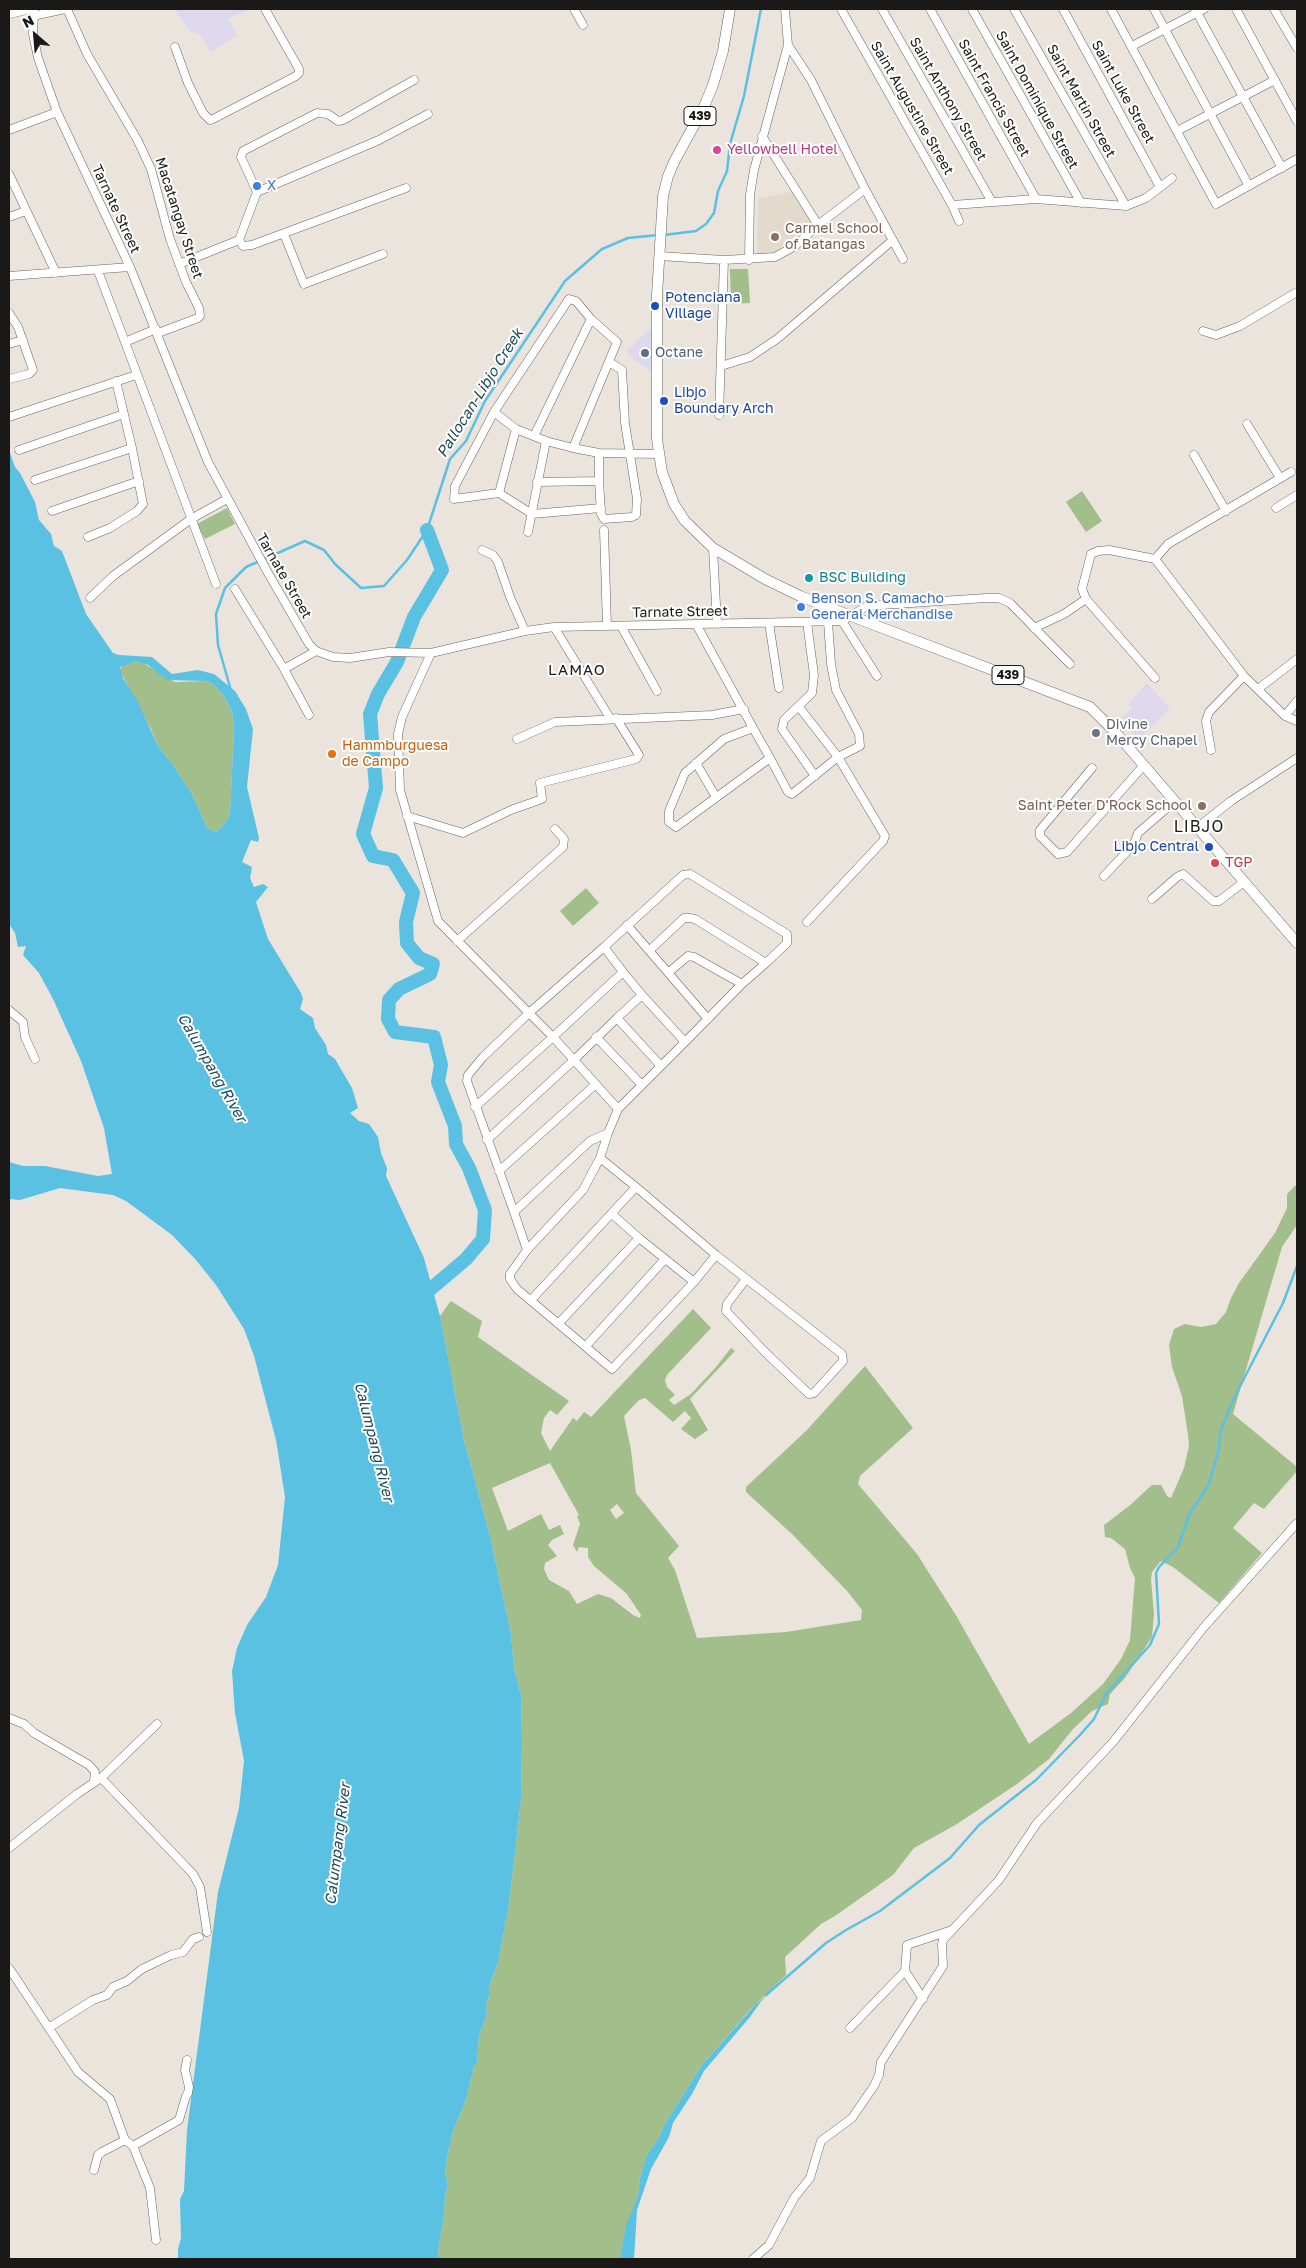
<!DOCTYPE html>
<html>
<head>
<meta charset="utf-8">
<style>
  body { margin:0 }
  #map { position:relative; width:1306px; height:2268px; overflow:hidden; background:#eae4dd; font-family:"Golos Text",sans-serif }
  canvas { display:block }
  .frame { position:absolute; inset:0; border:10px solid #1b1917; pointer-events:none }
  .north { position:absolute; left:10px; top:10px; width:50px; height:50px; -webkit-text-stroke:4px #fff; paint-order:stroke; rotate:333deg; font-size:14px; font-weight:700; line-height:20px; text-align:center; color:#1b1917 }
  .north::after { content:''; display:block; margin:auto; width:18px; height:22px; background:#1b1917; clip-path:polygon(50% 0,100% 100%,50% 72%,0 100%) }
</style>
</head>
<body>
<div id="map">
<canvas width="1306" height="2268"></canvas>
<div class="frame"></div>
<div class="north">N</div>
</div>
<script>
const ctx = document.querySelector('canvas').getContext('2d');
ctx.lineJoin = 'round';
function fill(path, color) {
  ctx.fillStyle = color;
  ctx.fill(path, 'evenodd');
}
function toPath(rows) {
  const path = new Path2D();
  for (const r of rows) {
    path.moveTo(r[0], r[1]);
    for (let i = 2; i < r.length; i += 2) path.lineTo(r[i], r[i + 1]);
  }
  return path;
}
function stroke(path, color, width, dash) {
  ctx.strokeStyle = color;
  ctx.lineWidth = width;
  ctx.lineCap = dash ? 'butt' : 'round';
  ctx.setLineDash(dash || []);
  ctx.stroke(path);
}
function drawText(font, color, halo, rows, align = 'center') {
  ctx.font = font + ' "Golos Text",sans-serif';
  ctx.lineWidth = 4;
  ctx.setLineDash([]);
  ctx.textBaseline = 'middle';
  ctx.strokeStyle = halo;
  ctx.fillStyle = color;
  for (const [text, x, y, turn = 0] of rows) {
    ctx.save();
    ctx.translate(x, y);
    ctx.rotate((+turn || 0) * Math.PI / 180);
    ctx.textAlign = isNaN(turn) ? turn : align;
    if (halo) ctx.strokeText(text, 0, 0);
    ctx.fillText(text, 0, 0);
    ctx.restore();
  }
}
fill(toPath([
  [175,9,253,9,228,18,237,36,210,52,200,34,189,31],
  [652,327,654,327,653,372,635,361,626,351],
  [1147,683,1170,709,1139,739,1120,721,1131,708,1128,705]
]), '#ddd8ed');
fill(toPath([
  [796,191,812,220,774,254,757,255,758,198]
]), '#e4dacc');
fill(toPath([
  [748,269,750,303,731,304,730,269],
  [1082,491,1102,521,1086,532,1066,502],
  [227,508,235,524,205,539,197,524],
  [136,661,143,663,175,682,206,681,212,683,224,696,232,711,234,728,230,815,221,828,216,832,207,828,192,794,173,765,158,746,151,729,120,671,122,665],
  [586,888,599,903,573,926,560,911],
  [1297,1184,1297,1225,1282,1247,1233,1414,1297,1467,1297,1471,1264,1509,1254,1503,1233,1528,1262,1553,1219,1603,1173,1567,1161,1561,1152,1572,1151,1579,1154,1614,1152,1637,1125,1678,1110,1694,1108,1704,1092,1711,1073,1729,1049,1759,1017,1784,957,1824,914,1848,893,1875,835,1916,821,1924,785,1957,786,1975,750,2010,702,2065,664,2125,658,2139,647,2155,640,2178,638,2196,625,2232,620,2259,439,2259,438,2250,444,2216,445,2195,448,2186,445,2172,448,2153,453,2131,466,2100,474,2066,477,2063,479,2036,487,2014,486,2005,489,1996,489,1987,498,1962,509,1904,521,1800,522,1741,521,1695,514,1668,511,1634,490,1536,464,1440,440,1316,451,1301,482,1321,478,1337,569,1401,557,1415,550,1410,544,1418,541,1433,550,1451,573,1418,577,1421,584,1412,591,1417,693,1309,711,1328,667,1375,665,1380,667,1387,675,1395,669,1400,674,1405,691,1394,716,1367,731,1348,735,1351,690,1399,708,1430,695,1439,681,1429,691,1418,685,1411,673,1422,645,1398,639,1400,624,1416,631,1450,636,1493,679,1546,668,1558,675,1570,697,1638,786,1632,861,1620,862,1610,848,1592,793,1535,746,1492,746,1487,806,1431,865,1366,913,1428,860,1476,858,1484,917,1554,957,1617,1029,1744,1071,1713,1103,1684,1121,1659,1130,1640,1135,1578,1130,1568,1125,1549,1111,1538,1105,1537,1104,1525,1129,1506,1152,1485,1161,1485,1167,1496,1171,1498,1184,1468,1189,1446,1188,1435,1182,1396,1172,1367,1169,1345,1174,1329,1185,1324,1201,1327,1216,1324,1226,1312,1231,1298,1239,1283,1275,1233,1287,1208,1287,1194],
  [550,1463,579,1515,577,1516,580,1524,573,1545,577,1552,579,1547,588,1548,588,1557,594,1566,627,1594,641,1615,640,1618,633,1615,611,1598,598,1594,577,1604,569,1591,549,1580,544,1569,545,1563,557,1556,548,1545,552,1540,564,1534,560,1525,549,1530,541,1514,508,1531,492,1488],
  [617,1504,624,1513,616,1519,610,1510]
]), '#a1be8b');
fill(toPath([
  [9,450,15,467,20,473,35,502,39,520,51,534,54,546,62,551,86,614,113,653,119,655,152,657,172,674,198,670,214,674,235,691,246,709,253,729,247,787,259,838,258,842,251,840,242,862,252,867,250,878,254,887,263,884,268,887,256,902,268,939,301,993,303,999,300,1009,313,1018,315,1028,326,1045,328,1054,335,1059,352,1088,358,1108,350,1113,359,1121,369,1124,378,1137,381,1153,387,1168,386,1176,424,1258,440,1316,464,1440,490,1536,511,1634,514,1668,521,1695,522,1741,521,1800,509,1904,498,1962,489,1987,489,1996,486,2005,487,2014,479,2036,477,2063,474,2066,466,2100,453,2131,448,2153,445,2172,448,2186,445,2195,444,2216,438,2250,439,2259,178,2259,178,2249,181,2238,180,2199,184,2191,187,2130,218,1892,239,1808,244,1761,235,1713,232,1671,237,1648,247,1625,266,1597,278,1565,285,1497,276,1440,254,1356,244,1329,216,1285,196,1260,172,1235,126,1201,113,1195,60,1188,20,1200,9,1199,9,1162,23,1166,45,1166,98,1176,112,1174,104,1128,81,1061,53,999,39,973,23,955,26,946,18,947,15,933,9,924],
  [136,661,148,665,167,680,206,681,212,683,224,696,232,711,234,728,230,815,221,828,216,832,207,828,192,794,173,765,158,746,137,700,123,678,120,667],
  [781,1983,762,2000,750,2017,704,2071,692,2094,673,2123,669,2137,651,2169,637,2210,634,2259,620,2259,626,2225,638,2196,640,2178,647,2155,658,2139,664,2125,702,2065,755,2005]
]), '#5ac1e2');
stroke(toPath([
  [664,235,696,231,706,224,714,213,718,191,727,171,730,144,744,96,761,9],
  [230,687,218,645,216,614,225,588,246,567,305,541,324,550,335,564,361,588,384,586,407,560,427,530,450,459,466,441,485,401,565,281,602,249,628,238,658,235],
  [766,1995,826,1943,846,1930,880,1911,950,1858,979,1825,1036,1780,1079,1736,1094,1719,1106,1694,1150,1645,1159,1624,1156,1573,1159,1567,1178,1547,1189,1515,1209,1484,1218,1452,1221,1430,1235,1396,1283,1303,1297,1266]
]), '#5ac1e2', 2.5);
stroke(toPath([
  [420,1298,466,1259,483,1239,485,1210,469,1168,456,1144,455,1126,438,1082,441,1065,434,1037,395,1032,388,1019,389,1000,399,989,430,974,433,964,419,958,407,943,406,922,413,893,393,860,373,856,363,834,376,788,370,714,378,694,397,662,414,617,442,570,427,530]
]), '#5ac1e2', 14);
const minor = toPath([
  [67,9,87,54,138,141,151,169,170,239,186,282,199,308,200,316,198,318,158,333],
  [574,9,583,25],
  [841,9,952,205,959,221],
  [882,9,992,202],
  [930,9,1036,199],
  [972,9,1081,203],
  [1014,9,1126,206],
  [1063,9,1160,187],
  [1111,9,1216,204,1297,159],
  [1154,9,1249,186],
  [1195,9,1282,168],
  [1236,9,1297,121],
  [1274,9,1297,48],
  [34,12,33,34,38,58,57,112,130,267,208,462,268,573,309,644,316,651,333,657,350,658,389,652,431,653,525,631,554,627,842,621,867,606,986,598,999,598,1010,603,1070,664],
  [33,16,65,9],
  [788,45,811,80,865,189,903,259],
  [1132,46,1204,9],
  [175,47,188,83,203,113,210,120,213,119,296,76,299,73,299,69,265,9],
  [9,130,57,112],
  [1177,131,1275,80],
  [762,136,818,225],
  [9,174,56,273],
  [257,192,379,140,428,114],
  [952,205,1036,199,1126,206,1146,198,1172,178],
  [9,217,26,211],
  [284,234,304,284,383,254],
  [239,240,257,192,241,157,243,151,317,113,328,114,338,121,343,120,414,80],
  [659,256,724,260,775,257,795,246,818,225,865,189],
  [749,260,750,195,754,170,788,45,785,9],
  [179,264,239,240,243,246,252,245,406,188],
  [98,271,125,342],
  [9,276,130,267],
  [9,313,18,327,33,370,29,374,9,379],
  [156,329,125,342,216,584],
  [1203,331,1216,335,1240,326,1297,292],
  [9,344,23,340],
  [721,366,750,357,777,339,893,240],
  [494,412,516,429,546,441,573,448,599,453,658,454],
  [719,415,724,260],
  [9,417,136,375],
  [1247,424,1280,478],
  [534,436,591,319],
  [573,448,617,342,591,319,576,301,569,299,494,412,455,486,454,499,499,493,532,514,601,508],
  [19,450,124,414],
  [599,453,599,481,601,514,604,519,632,517,636,515,637,499,625,423,622,370,609,362],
  [1194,455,1226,511],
  [35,480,132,448],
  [537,482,599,481],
  [499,493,516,429],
  [1276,508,1297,495],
  [52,511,139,481],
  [604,530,607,626],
  [528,532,546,441],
  [88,537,110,528,137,511,143,504,132,448,116,381],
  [713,548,717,624],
  [482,550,493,555,498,562,510,597,525,631],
  [235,589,284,669,316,651],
  [90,598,113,576,191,519,227,499],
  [842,621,877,676],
  [807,622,814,675,812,693,784,720,782,729,815,776],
  [769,623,779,688],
  [696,624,753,728],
  [621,626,657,691],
  [554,627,610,718],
  [1034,628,1064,614,1086,599],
  [431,653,402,717,398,734,400,790,438,921,529,1013,483,1057,468,1075,467,1081,514,1212,590,1141,608,1133,600,1158,583,1190,527,1250,510,1274,510,1279,517,1289,612,1369,694,1282],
  [284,669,309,715],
  [1155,678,1086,599,1082,589,1091,554,1098,551,1109,550,1155,559],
  [1258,689,1297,659],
  [1297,701,1285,716,1297,721],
  [799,707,838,757,885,836,883,841,807,922],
  [1285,716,1244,676,1155,559,1168,544,1291,472],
  [517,739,555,722,712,715,744,709],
  [1211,750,1206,721,1209,712,1244,676],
  [770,758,676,827,669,822,669,811,685,773,724,739,753,728,770,758,788,792,792,794,838,757,860,746,859,734,836,690,831,664,828,622],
  [696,763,716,797],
  [1092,768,1040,830,1040,836,1058,854,1067,852,1144,765],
  [407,816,463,833,511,810,542,799,540,783,636,759,639,755,616,718],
  [1198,827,1231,801,1297,758],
  [1104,876,1134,844,1138,833,1175,801],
  [1152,899,1177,877,1183,874,1213,901,1219,901,1244,882],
  [627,925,708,1019],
  [457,941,563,847,564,839,555,829],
  [604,947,683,875,690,874,787,934,787,943,766,963],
  [650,950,684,918,689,918,695,919,766,963,742,984,694,957,688,956,669,972],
  [623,972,642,995,617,1018,661,1066],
  [9,1010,23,1022,25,1037,35,1059],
  [596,1037,642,1085],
  [685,1042,742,984],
  [475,1107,553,1037,623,972,604,947,529,1013,553,1037,574,1060,617,1018],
  [608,1133,618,1109],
  [487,1140,574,1060,618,1109,685,1042,642,995],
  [600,1158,636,1187],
  [499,1171,596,1084],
  [514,1212,527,1250],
  [612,1214,639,1238],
  [716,1255,842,1354,843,1361,814,1393,809,1394,765,1352,726,1311,727,1304,746,1279],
  [531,1300,636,1187,716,1255,694,1282,639,1238,559,1323],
  [586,1346,665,1259],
  [9,1718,24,1724,34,1733,89,1765,95,1772,94,1781],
  [101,1778,193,1874,200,1887,207,1932],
  [9,1848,77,1794,101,1778,157,1724],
  [9,1968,78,2072,110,2099,125,2140],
  [905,1971,907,1945,952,1930],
  [50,2027,93,2000,107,1995,113,1987,127,1981,142,1969,171,1955,183,1952,193,1939,199,1937],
  [850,2028,905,1971,923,1999],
  [133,2146,150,2188,156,2240],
  [94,2170,98,2155,102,2152,125,2140,133,2146,179,2120,186,2096,188,2093,189,2087,185,2070,187,2060],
  [753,2259,769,2245,794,2198,810,2178,821,2141,852,2118,874,2086,879,2075,881,2062,943,1966,942,1944,943,1940,999,1880,1037,1823,1113,1742,1204,1627,1297,1523]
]);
const major = toPath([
  [730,9,723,51,713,85,703,109,675,160,668,176,663,196,657,295,657,439,662,472,674,504,685,521,713,548,765,579,800,596,851,616,1090,707,1116,733,1297,943],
  [9,13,27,9]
]);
stroke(minor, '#69655e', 9);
stroke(major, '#69655e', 11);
stroke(minor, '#fff', 8);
stroke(major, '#fff', 10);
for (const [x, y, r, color] of [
  [717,150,5,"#d1479c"],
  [257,186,5,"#3f7fe0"],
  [775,237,5,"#8d6e63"],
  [655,306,5,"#1a4fb4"],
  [645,353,5,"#5c6f8a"],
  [664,401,5,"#1a4fb4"],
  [809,578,5,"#0f9aa8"],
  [801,607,5,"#3f7fe0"],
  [1096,733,5,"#6b7280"],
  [332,754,5,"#e8710a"],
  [1202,806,5,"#8d6e63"],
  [1209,847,5,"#1a4fb4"],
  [1215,863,5,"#e0444e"]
]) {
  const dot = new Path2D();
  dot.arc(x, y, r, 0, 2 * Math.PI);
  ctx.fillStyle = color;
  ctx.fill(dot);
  stroke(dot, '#fff', 2);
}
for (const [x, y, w] of [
  [700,116,32],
  [1008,675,32]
]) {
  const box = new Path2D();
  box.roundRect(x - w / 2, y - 9.5, w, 19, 4);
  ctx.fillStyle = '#fff';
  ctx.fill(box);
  stroke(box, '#1b1917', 1);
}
drawText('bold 12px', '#1b1917', null, [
  ["439",700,116],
  ["439",1008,675]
]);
drawText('14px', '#1b1917', '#fff', [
  ["Saint Luke Street",1123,92,61],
  ["Saint Francis Street",994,98,61],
  ["Saint Anthony Street",948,99,60],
  ["Saint Dominique Street",1037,100,61],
  ["Saint Martin Street",1081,101,61],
  ["Saint Augustine Street",912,108,60],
  ["Tarnate Street",116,209,65],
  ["Macatangay Street",179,218,72],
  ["Tarnate Street",284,576,60],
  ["Tarnate Street",680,612,-1]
]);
drawText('14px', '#b23c85', '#fff', [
  ["Yellowbell Hotel",727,150]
], 'left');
drawText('14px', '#366cbe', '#fff', [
  ["X",267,186],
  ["Benson S. Camacho",811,599],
  ["General Merchandise",811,615]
], 'left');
drawText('14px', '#785e54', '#fff', [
  ["Carmel School",785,229],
  ["of Batangas",785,245],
  ["Saint Peter D'Rock School",1192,806,"right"]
], 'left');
drawText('14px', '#164399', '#fff', [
  ["Potenciana",665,298],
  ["Village",665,314],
  ["Libjo",674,393],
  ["Boundary Arch",674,409],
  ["Libjo Central",1199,847,"right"]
], 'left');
drawText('14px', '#4e5e75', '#fff', [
  ["Octane",655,353]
], 'left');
drawText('14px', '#0d838f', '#fff', [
  ["BSC Building",819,578]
], 'left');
drawText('14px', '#5b616d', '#fff', [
  ["Divine",1106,725],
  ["Mercy Chapel",1106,741]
], 'left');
drawText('14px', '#c56008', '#fff', [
  ["Hammburguesa",342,746],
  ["de Campo",342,762]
], 'left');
drawText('14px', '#be3a42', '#fff', [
  ["TGP",1225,863]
], 'left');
drawText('italic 15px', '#1c4a58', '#fff', [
  ["Pallocan-Libjo Creek",480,393,-58],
  ["Calumpang River",212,1068,60],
  ["Calumpang River",374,1442,76],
  ["Calumpang River",338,1844,-83]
]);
ctx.letterSpacing = '1px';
drawText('15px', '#1b1917', '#fff', [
  ["LAMAO",577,670]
]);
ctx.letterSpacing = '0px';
ctx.letterSpacing = '1px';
drawText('16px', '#1b1917', '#fff', [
  ["LIBJO",1199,827]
]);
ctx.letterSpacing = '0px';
</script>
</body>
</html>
